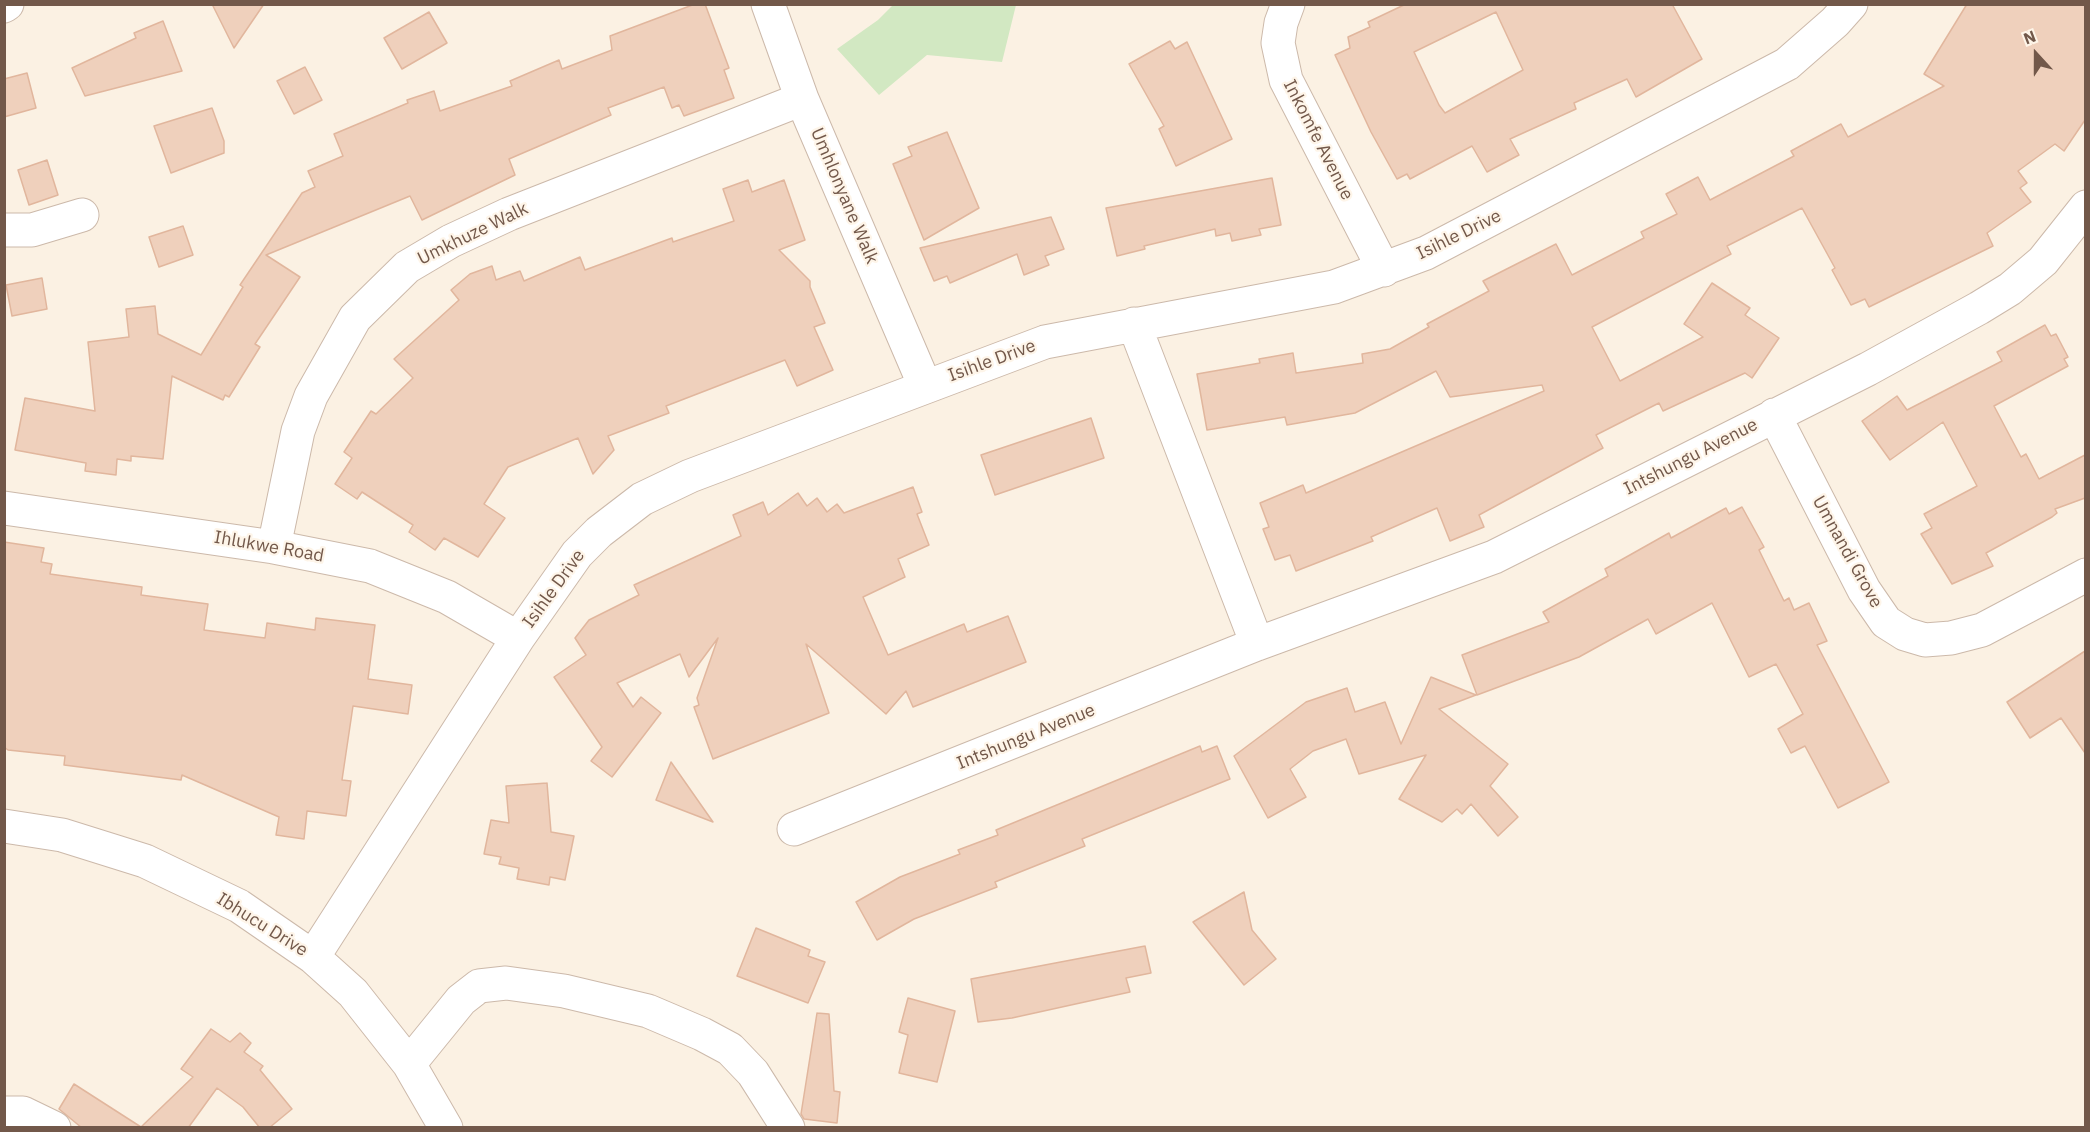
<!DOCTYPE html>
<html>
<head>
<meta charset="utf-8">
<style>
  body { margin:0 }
  #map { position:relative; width:2090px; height:1132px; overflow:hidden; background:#fbf1e3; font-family:"IBM Plex Sans",sans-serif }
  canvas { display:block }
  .frame { position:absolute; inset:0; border:6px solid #72584a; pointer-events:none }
  .north { position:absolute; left:2006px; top:24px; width:60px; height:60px; -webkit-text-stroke:4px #fef5e9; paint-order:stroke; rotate:339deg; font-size:16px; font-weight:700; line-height:24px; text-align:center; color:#72584a }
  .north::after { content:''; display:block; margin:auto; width:21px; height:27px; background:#72584a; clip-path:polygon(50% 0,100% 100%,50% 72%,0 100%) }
</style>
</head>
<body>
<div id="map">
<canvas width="2090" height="1132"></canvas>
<div class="frame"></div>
<div class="north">N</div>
</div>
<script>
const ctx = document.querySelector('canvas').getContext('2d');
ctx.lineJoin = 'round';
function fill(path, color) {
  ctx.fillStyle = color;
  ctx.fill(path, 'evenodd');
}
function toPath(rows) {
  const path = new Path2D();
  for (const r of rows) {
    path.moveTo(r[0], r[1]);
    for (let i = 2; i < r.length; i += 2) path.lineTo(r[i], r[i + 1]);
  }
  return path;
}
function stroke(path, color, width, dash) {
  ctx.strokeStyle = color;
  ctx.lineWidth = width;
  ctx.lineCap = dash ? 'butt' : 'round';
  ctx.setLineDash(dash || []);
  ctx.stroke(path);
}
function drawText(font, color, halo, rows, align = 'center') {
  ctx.font = font + ' "IBM Plex Sans",sans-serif';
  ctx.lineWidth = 4.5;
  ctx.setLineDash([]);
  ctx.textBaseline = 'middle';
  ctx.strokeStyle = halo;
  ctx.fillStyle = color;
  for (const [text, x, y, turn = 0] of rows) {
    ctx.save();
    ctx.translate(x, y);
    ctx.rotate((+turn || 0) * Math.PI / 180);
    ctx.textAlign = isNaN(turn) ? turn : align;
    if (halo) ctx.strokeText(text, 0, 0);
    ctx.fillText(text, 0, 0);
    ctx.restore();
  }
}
fill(toPath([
  [894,4,1016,5,1002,62,927,55,879,95,837,49,878,20]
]), '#d2e8c2');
const building = toPath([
  [212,4,264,4,234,48,212,4],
  [695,4,705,4,729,68,724,70,734,98,684,116,679,105,672,108,664,87,608,108,611,115,509,159,515,175,422,220,410,196,266,255,300,277,255,344,260,347,229,397,225,395,223,400,172,376,163,459,131,456,131,461,117,459,116,475,85,471,86,463,15,450,25,398,95,411,88,342,129,337,126,309,155,306,158,334,201,355,243,287,240,285,302,193,315,187,308,171,343,156,334,134,408,103,407,100,434,91,440,111,512,86,510,81,559,60,562,69,612,50,610,36,695,4],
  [1406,4,1672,4,1702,59,1636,97,1627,79,1574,103,1576,109,1510,139,1519,155,1487,172,1472,146,1410,179,1407,174,1397,179,1371,132,1335,55,1350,48,1348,37,1370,27,1368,22,1406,4],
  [1496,12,1523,70,1445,113,1439,105,1414,52,1496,12],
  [1967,4,2085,4,2085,120,2064,151,2055,144,2018,171,2027,183,2020,188,2031,202,1987,233,1993,246,1869,307,1865,299,1851,305,1832,270,1835,268,1802,208,1727,246,1731,254,1592,327,1620,381,1703,337,1684,324,1712,283,1750,308,1745,315,1779,338,1752,378,1745,373,1663,411,1659,403,1596,435,1603,448,1479,515,1484,527,1450,541,1437,508,1371,537,1373,541,1296,571,1290,555,1275,560,1263,529,1269,527,1260,503,1303,485,1306,493,1544,391,1542,385,1450,397,1436,371,1355,413,1287,425,1285,417,1207,430,1197,374,1260,363,1259,359,1293,353,1296,373,1363,363,1362,354,1390,349,1429,327,1427,324,1489,291,1483,281,1556,244,1572,275,1644,238,1641,232,1677,214,1666,194,1698,177,1710,200,1794,156,1791,151,1841,124,1848,137,1944,86,1924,74,1967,4],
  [429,12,447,43,402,69,384,38,429,12],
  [163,21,182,71,85,96,72,68,136,38,134,33,163,21],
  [1170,41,1175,49,1187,42,1232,139,1176,166,1159,129,1164,126,1129,64,1170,41],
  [305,67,322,100,294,114,277,81,305,67],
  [27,73,36,108,4,117,4,79,27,73],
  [212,108,224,141,224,153,171,173,154,126,212,108],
  [947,132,979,208,924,240,893,164,912,156,908,147,947,132],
  [47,160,58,195,29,205,18,170,47,160],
  [1272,178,1281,225,1259,229,1261,235,1232,241,1230,233,1216,236,1215,229,1144,246,1145,249,1117,256,1106,208,1272,178],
  [748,180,752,192,784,180,805,240,779,250,810,281,810,287,825,323,814,327,833,370,797,386,785,360,666,406,669,413,608,436,614,450,593,474,578,438,508,467,484,504,505,518,478,557,444,538,435,550,409,532,413,525,362,492,357,499,335,484,352,458,344,452,371,411,376,414,413,378,394,359,459,300,451,290,470,274,492,266,496,280,520,271,524,281,580,257,585,270,672,238,673,242,734,221,723,189,748,180],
  [1051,217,1064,249,1045,256,1049,265,1024,275,1017,254,950,283,947,276,934,281,920,248,1051,217],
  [183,226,193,255,159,267,149,237,183,226],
  [42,278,47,309,12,316,6,285,42,278],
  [2045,325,2051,336,2056,334,2068,357,2064,359,2068,366,1994,406,2021,457,2026,454,2039,479,2085,455,2085,498,2055,509,2057,513,2052,517,1986,553,1993,566,1952,584,1921,534,1932,528,1924,514,1977,486,1943,422,1890,460,1862,421,1897,396,1907,410,2002,361,1997,352,2045,325],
  [1091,418,1104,458,995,495,981,455,1091,418],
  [913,487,922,512,917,514,929,545,898,559,905,577,863,597,888,655,964,624,967,632,1008,616,1026,662,913,707,906,691,886,714,806,644,829,713,713,759,694,707,699,705,697,698,718,638,689,677,680,654,617,683,633,707,641,697,661,713,612,777,591,761,602,747,554,677,586,655,575,638,589,620,639,595,634,585,741,536,733,515,763,502,768,515,798,493,807,506,817,498,827,512,837,504,844,513,913,487],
  [1742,507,1764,547,1759,550,1784,601,1789,598,1794,610,1809,603,1827,641,1817,645,1889,782,1838,808,1805,746,1791,753,1778,729,1803,714,1776,664,1749,677,1712,603,1656,634,1648,619,1579,657,1477,695,1462,655,1549,622,1543,612,1608,576,1605,569,1669,533,1671,538,1726,508,1729,514,1742,507],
  [4,542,44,548,41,562,52,564,50,574,142,587,141,595,208,604,204,630,265,638,267,623,315,630,316,618,375,625,368,679,412,685,408,714,353,706,342,780,351,781,346,816,307,811,304,839,276,835,279,817,182,775,181,780,64,765,65,756,8,750,4,747,4,542],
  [2085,651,2085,753,2061,718,2030,738,2007,702,2085,651],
  [1431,677,1476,695,1439,709,1508,764,1490,786,1518,817,1498,836,1471,804,1462,814,1457,809,1442,822,1399,799,1426,755,1359,774,1346,739,1313,751,1290,769,1306,797,1268,818,1234,756,1306,702,1347,688,1355,712,1385,702,1401,744,1431,677],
  [1200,746,1202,752,1217,746,1230,779,1082,839,1085,846,995,882,997,887,914,919,877,940,856,902,900,877,960,854,958,850,998,835,996,830,1200,746],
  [671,762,713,822,656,800,671,762],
  [547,783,551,832,574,836,565,880,550,877,549,885,517,879,519,868,499,864,501,857,484,854,491,820,509,823,506,786,547,783],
  [1244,892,1252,930,1276,959,1244,985,1193,922,1244,892],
  [756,928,810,950,808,956,825,962,808,1003,737,976,756,928],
  [1145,946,1151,973,1126,978,1130,992,1012,1018,978,1022,971,979,1145,946],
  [908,998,955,1011,937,1082,899,1073,908,1035,899,1032,908,998],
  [817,1013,829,1014,834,1091,840,1092,837,1123,804,1119,801,1114,817,1013],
  [211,1029,230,1042,240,1033,251,1043,244,1052,263,1066,260,1070,292,1109,269,1128,260,1128,243,1107,217,1088,188,1128,82,1128,59,1109,74,1084,141,1127,193,1077,181,1069,211,1029]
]);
fill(building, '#efd0bc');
stroke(building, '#e1b69d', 1.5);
const minor = toPath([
  [768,4,802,99,925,386],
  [1288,4,1281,23,1278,43,1286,80,1384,270],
  [4,6,7,4],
  [4,230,32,230,82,215],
  [1134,324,1257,644],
  [1774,415,1864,590,1886,622,1905,634,1925,640,1951,638,1982,630,2086,575],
  [4,508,274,547,370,566,447,597,518,638],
  [274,547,298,431,311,396,355,318,407,267,451,241,509,214,802,99],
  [4,826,62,835,145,861,239,906,313,957,353,993,409,1064,446,1128],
  [794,829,1257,644,1494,557,1868,369,1979,308,2010,289,2043,261,2086,207],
  [313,957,518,638,577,554,599,532,642,499,690,476,1045,342,1334,287,1426,253,1787,64,1835,22,1851,4],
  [409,1064,461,1000,479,986,506,983,564,991,648,1011,702,1034,730,1049,753,1073,788,1128],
  [4,1113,23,1113,54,1128]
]);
stroke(minor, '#ccb9aa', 35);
stroke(minor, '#fff', 33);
drawText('18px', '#72584a', '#fef5e9', [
  ["Inkomfe Avenue",1318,140,63],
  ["Umhlonyane Walk",844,196,67],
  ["Umkhuze Walk",473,234,-26],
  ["Isihle Drive",1459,235,-26],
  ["Isihle Drive",992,361,-20],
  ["Intshungu Avenue",1691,457,-27],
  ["Ihlukwe Road",269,547,10],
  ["Umnandi Grove",1847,552,61],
  ["Isihle Drive",554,589,-54],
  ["Intshungu Avenue",1026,737,-22],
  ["Ibhucu Drive",262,925,32]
]);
</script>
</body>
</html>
